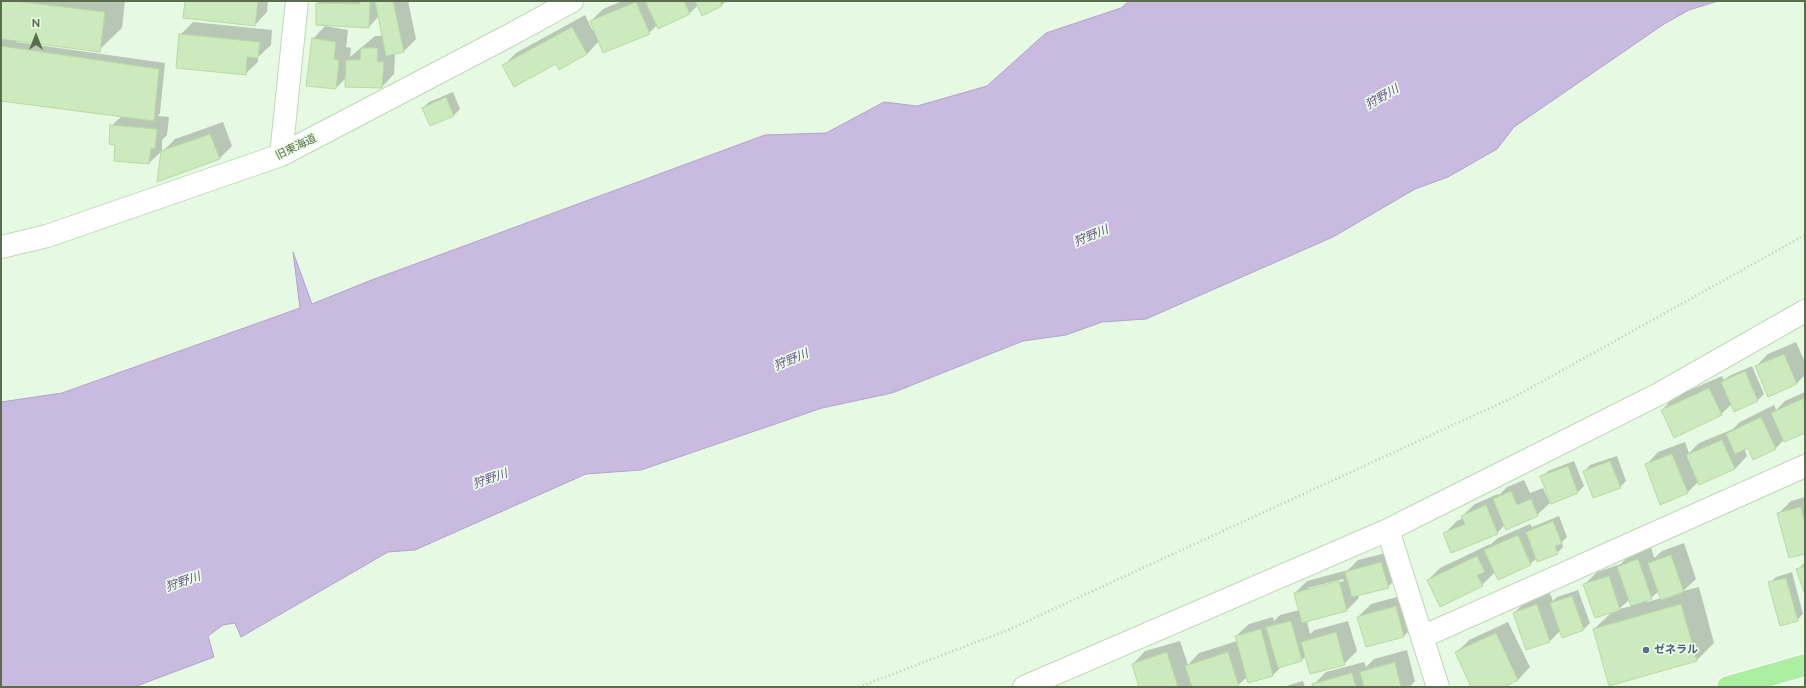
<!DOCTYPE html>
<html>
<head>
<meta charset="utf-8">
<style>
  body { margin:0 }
  #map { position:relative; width:1806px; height:688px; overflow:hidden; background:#e6f9e3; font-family:Raleway,sans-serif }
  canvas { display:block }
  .frame { position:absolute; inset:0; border:2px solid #596d4c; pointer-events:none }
  .north { position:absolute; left:16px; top:16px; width:40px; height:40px; -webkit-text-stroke:3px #ebfce8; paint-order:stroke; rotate:0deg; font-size:11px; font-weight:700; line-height:16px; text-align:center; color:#596d4c }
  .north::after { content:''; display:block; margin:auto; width:14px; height:18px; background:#596d4c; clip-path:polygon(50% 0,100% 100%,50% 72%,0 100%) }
</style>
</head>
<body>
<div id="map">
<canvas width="1806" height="688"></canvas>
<div class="frame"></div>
<div class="north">N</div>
</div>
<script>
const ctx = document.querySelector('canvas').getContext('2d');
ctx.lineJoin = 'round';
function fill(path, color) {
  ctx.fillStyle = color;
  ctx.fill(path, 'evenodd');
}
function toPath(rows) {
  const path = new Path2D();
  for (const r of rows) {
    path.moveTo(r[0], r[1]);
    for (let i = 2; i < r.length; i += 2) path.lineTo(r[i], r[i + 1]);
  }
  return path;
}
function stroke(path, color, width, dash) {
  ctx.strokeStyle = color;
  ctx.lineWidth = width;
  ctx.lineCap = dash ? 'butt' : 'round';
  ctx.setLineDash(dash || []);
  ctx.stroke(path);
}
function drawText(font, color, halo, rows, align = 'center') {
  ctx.font = font + ' Raleway,"Noto Sans JP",sans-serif';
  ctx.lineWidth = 3.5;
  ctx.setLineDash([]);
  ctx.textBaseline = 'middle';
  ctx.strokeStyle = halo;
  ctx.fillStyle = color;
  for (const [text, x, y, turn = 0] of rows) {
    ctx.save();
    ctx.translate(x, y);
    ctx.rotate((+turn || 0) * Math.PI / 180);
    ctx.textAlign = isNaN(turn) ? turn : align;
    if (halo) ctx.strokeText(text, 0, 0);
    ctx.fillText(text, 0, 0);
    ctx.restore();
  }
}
const water = toPath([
  [1129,1,1718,1,1689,10,1664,24,1514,127,1497,149,1448,177,1415,189,1333,237,1146,319,1102,322,1066,335,1023,341,892,393,822,408,641,470,586,474,415,550,388,552,241,637,235,623,223,625,208,636,214,657,134,687,1,687,1,402,62,393,300,308,293,252,312,304,369,281,765,135,826,133,884,102,917,106,987,86,1046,33,1121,8,1129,1]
]);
fill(water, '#c9badf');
stroke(water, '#b4a2cf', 1);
fill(toPath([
  [1,1,125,1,122,28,99,50,16,40,16,42,165,63,160,113,158,116,169,117,167,135,162,140,162,151,149,163,116,144,111,126,122,116,1,100],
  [186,1,268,1,267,12,255,25],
  [319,1,408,1,416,39,403,52,395,53,394,74,382,87,346,78,336,88,313,39,325,26,348,30,346,47,351,48,350,57,375,36,383,36,379,16,369,27,317,24,317,3],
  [622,1,726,1,722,5,702,15,698,5,690,13,657,25,649,33,599,41,587,54,557,62,504,65,516,53,585,15,593,31,595,30,591,21,603,9],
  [193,22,272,30,271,45,258,57,258,62,245,74,180,35],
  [453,92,460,109,454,115,430,125,423,108,429,102],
  [223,122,232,146,219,159,162,152,175,139],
  [1796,342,1805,362,1805,375,1796,384,1756,366,1768,354],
  [1752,366,1764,394,1758,400,1734,410,1732,404,1721,414,1662,410,1674,397,1722,376,1724,380,1729,376],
  [1805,392,1805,432,1785,441,1784,440,1776,448,1754,458,1748,446,1744,448,1747,456,1735,469,1699,484,1698,482,1688,492,1661,504,1646,465,1658,452,1685,442,1689,453,1699,443,1733,429,1740,422,1774,405,1776,410,1785,401],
  [1617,456,1626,481,1620,487,1584,472,1590,465],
  [1574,461,1584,486,1578,492,1542,477,1548,471],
  [1524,480,1530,493,1543,488,1550,503,1537,515,1505,525,1497,533,1444,534,1457,521,1463,518,1462,516,1475,504,1498,494,1499,495,1507,487],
  [1805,497,1805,553,1778,514,1791,501],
  [1559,516,1567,537,1562,542,1563,547,1557,553,1537,558,1530,564,1495,572,1482,585,1428,580,1440,568,1490,544,1490,545,1498,538,1530,524,1532,527],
  [1684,543,1696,579,1683,591,1699,587,1714,643,1697,660,1594,629,1612,612,1584,585,1597,572,1621,564,1630,554,1651,547,1654,558,1662,551],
  [1659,591,1661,598,1647,602,1646,600,1651,598],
  [1629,600,1632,606,1619,609],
  [1394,551,1400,574,1388,587,1358,595,1359,598,1347,610,1307,621,1310,634,1315,630,1348,621,1357,651,1344,664,1306,656,1302,660,1283,665,1273,675,1249,682,1247,677,1236,687,1193,687,1192,685,1191,687,1140,687,1133,664,1145,651,1180,641,1188,665,1199,653,1237,641,1236,636,1249,624,1273,617,1274,621,1280,615,1299,610,1295,593,1307,581,1348,570,1358,560],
  [1343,579,1344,581,1308,590,1308,588],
  [1805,562,1805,592,1797,570],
  [1792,572,1803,614,1797,620,1770,583,1776,577],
  [1578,590,1590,623,1584,629,1560,631,1550,641,1527,648,1514,613,1526,601,1550,593,1553,601,1557,597],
  [1408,594,1416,624,1404,636,1358,617,1371,604],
  [1508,622,1530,667,1518,680,1502,687,1472,687,1456,653,1469,640],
  [1407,650,1415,681,1410,687,1314,687,1313,685,1326,672,1364,662,1366,667,1374,659],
  [1303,681,1305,687,1283,687]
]), '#0003');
const building = toPath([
  [1,1,14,1,105,12,100,52,1,39,1,1],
  [185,1,258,1,255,26,183,18,185,1],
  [360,1,370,1,369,28,316,25,316,3,360,4,360,1],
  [375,1,393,1,404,52,386,56,375,1],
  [645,1,684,1,690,14,658,29,645,1],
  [695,1,720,1,722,6,702,16,695,1],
  [636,2,650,34,603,53,590,21,636,2],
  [572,27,587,54,559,70,556,64,514,87,502,65,572,27],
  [179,34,260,42,258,58,247,57,246,75,176,68,179,34],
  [312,38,336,42,334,59,339,60,336,89,306,86,312,38],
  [1,46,159,69,154,121,1,101,1,46],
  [361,48,378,48,377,62,384,62,382,88,345,87,346,60,360,60,361,48],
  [446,97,454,116,430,126,422,108,446,97],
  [110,125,157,129,155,149,151,148,149,164,114,161,115,145,109,144,110,125],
  [210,134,220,159,157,182,161,151,210,134],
  [1784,354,1797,384,1768,397,1755,366,1784,354],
  [1745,371,1758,401,1734,412,1721,382,1745,371],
  [1709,388,1722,415,1674,438,1661,410,1709,388],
  [1804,398,1805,433,1784,442,1771,413,1804,398],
  [1761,417,1776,449,1753,460,1748,448,1735,454,1726,434,1761,417],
  [1722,440,1735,469,1699,485,1686,455,1722,440],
  [1672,454,1688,493,1660,505,1645,464,1672,454],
  [1610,461,1621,488,1593,498,1583,471,1610,461],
  [1568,466,1578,493,1551,504,1540,476,1568,466],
  [1511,491,1517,505,1531,499,1538,516,1506,530,1493,499,1511,491],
  [1486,505,1498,534,1451,553,1443,533,1465,524,1461,516,1486,505],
  [1801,507,1805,524,1805,554,1789,558,1777,513,1801,507],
  [1553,521,1562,544,1555,546,1558,554,1537,562,1526,532,1553,521],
  [1518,535,1531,565,1498,580,1484,550,1518,535],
  [1671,555,1684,592,1661,600,1648,563,1671,555],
  [1477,556,1485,572,1477,575,1483,586,1440,607,1427,580,1477,556],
  [1638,559,1652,599,1631,606,1617,567,1638,559],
  [1381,562,1389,588,1352,597,1345,572,1381,562],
  [1805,566,1805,595,1796,569,1805,566],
  [1609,576,1620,610,1595,618,1583,584,1609,576],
  [1786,578,1798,621,1780,626,1768,582,1786,578],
  [1339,581,1347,611,1302,623,1294,593,1339,581],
  [1572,596,1584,630,1562,638,1550,603,1572,596],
  [1537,604,1550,642,1526,650,1513,613,1537,604],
  [1681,604,1697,661,1609,686,1593,629,1681,604],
  [1396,606,1404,637,1366,647,1357,617,1396,606],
  [1291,621,1302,661,1278,668,1266,627,1291,621],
  [1261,629,1273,676,1248,683,1235,636,1261,629],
  [1336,632,1345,665,1310,674,1301,642,1336,632],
  [1496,633,1518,680,1504,687,1471,687,1455,652,1496,633],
  [1167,652,1178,687,1139,687,1132,664,1167,652],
  [1228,652,1239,687,1192,687,1185,666,1228,652],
  [1395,662,1401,687,1364,687,1360,672,1395,662],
  [1352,673,1356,687,1313,687,1312,684,1352,673]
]);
fill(building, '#cdeabe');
stroke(building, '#b6dba0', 1);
const minor = toPath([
  [281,155,297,1],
  [1,247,47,236,281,155,512,34,572,1],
  [1388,530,1438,687],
  [1422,637,1805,466],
  [1024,687,1388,530,1659,394,1805,311]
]);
const major = toPath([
  [1728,687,1805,665]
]);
stroke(minor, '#c3d6bb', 24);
stroke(major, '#fff', 24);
stroke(toPath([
  [859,687,1008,630,1516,396,1805,235]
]), '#b2cea2', 2.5, [1, 3]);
stroke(minor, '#fff', 22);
stroke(major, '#acefa3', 22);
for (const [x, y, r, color] of [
  [1646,650,4,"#5c6f8a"]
]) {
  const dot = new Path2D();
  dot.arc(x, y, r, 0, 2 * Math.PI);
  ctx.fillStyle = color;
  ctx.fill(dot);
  stroke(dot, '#ebfce8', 1.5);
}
drawText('11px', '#596d4c', '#ebfce8', [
  ["旧東海道",296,147,-26]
]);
drawText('bold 11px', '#4e5e75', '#ebfce8', [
  ["ゼネラル",1654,650]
], 'left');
drawText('italic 12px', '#6d5391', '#ebfce8', [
  ["狩野川",1382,97,-30],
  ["狩野川",1091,236,-23],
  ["狩野川",791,360,-23],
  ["狩野川",490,479,-19],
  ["狩野川",183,582,-19]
]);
</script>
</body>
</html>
